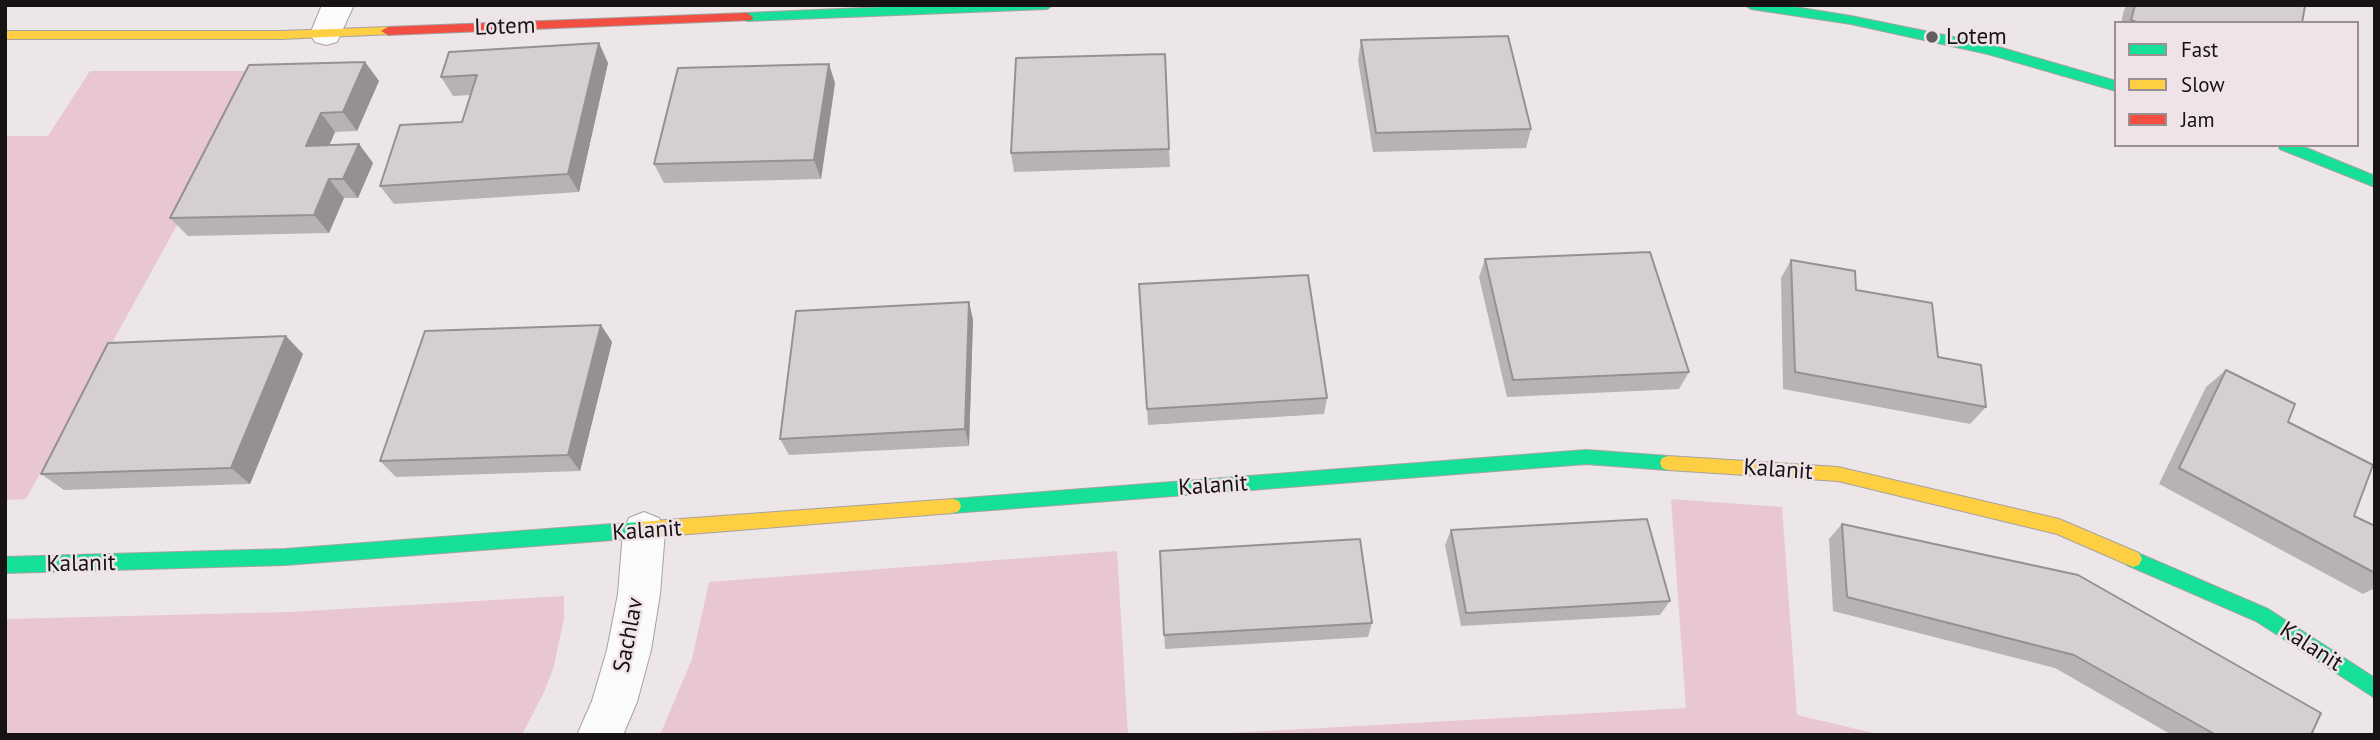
<!DOCTYPE html>
<html>
<head>
<meta charset="utf-8">
<style>
  body { margin:0 }
  #map { position:relative; width:2380px; height:740px; overflow:hidden; background:#ede6e9; font-family:"PT Sans",sans-serif }
  canvas { display:block }
  .frame { position:absolute; inset:0; border:7px solid #171314; pointer-events:none }
  .legend { position:absolute; left:2114px; top:21px; width:245px; height:126px; box-sizing:border-box; background:#f0e3e8; border:2px solid #999093; margin:0; padding:9px 12px; list-style:none; font-size:21px; color:#171314 }
  .legend li { display:flex; align-items:center; gap:14px; height:35px }
  .legend b { width:35px; border:2px solid #999093 }
</style>
</head>
<body>
<div id="map">
<canvas width="2380" height="740"></canvas>
<div class="frame"></div>
<ul class="legend">
<li><b style="height:9px;background:#16e098"></b>Fast</li>
<li><b style="height:9px;background:#ffcf43"></b>Slow</li>
<li><b style="height:9px;background:#f24e42"></b>Jam</li>
</ul>
</div>
<script>
const ctx = document.querySelector('canvas').getContext('2d');
ctx.lineJoin = 'round';
function fill(path, color) {
  ctx.fillStyle = color;
  ctx.fill(path, 'evenodd');
}
function toPath(rows) {
  const path = new Path2D();
  for (const r of rows) {
    path.moveTo(r[0], r[1]);
    for (let i = 2; i < r.length; i += 2) path.lineTo(r[i], r[i + 1]);
  }
  return path;
}
function stroke(path, color, width, dash) {
  ctx.strokeStyle = color;
  ctx.lineWidth = width;
  ctx.lineCap = dash ? 'butt' : 'round';
  ctx.setLineDash(dash || []);
  ctx.stroke(path);
}
function drawText(font, color, halo, rows, align = 'center') {
  ctx.font = font + ' "PT Sans",sans-serif';
  ctx.lineWidth = 5;
  ctx.setLineDash([]);
  ctx.textBaseline = 'middle';
  ctx.strokeStyle = halo;
  ctx.fillStyle = color;
  for (const [text, x, y, turn = 0] of rows) {
    ctx.save();
    ctx.translate(x, y);
    ctx.rotate((+turn || 0) * Math.PI / 180);
    ctx.textAlign = isNaN(turn) ? turn : align;
    if (halo) ctx.strokeText(text, 0, 0);
    ctx.fillText(text, 0, 0);
    ctx.restore();
  }
}
fill(toPath([
  [90,71,262,71,26,499,5,500,5,136,48,136],
  [1671,499,1782,507,1797,715,1882,735,1193,735,1686,708],
  [1117,551,1128,735,660,735,692,659,709,582],
  [564,596,564,618,554,666,545,690,522,735,5,735,5,619,289,612]
]), '#e8c6d4');
const street = toPath([
  [322,5,354,5,337,42,326,45,315,42,310,34,322,5],
  [644,512,659,518,665,531,660,594,651,650,637,702,623,735,577,735,592,701,607,650,618,594,623,531,629,518,644,512]
]);
const fast = toPath([
  [932,5,1053,5,1047,9,747,21,741,17,747,13,932,5],
  [1745,5,1782,5,1851,16,1988,44,2116,81,2116,91,1988,54,1851,24,1751,9,1745,5],
  [2278,145,2299,145,2375,176,2375,187,2280,149,2278,145],
  [1586,450,1668,456,1674,458,1676,463,1674,468,1668,470,1586,464,953,513,947,511,945,506,947,501,953,499,1586,450],
  [639,522,645,525,648,530,645,535,639,538,285,565,5,573,5,557,285,549,639,522],
  [2133,551,2268,609,2375,678,2375,698,2256,621,2127,565,2124,559,2127,553,2133,551]
]);
const slow = toPath([
  [388,27,393,28,393,34,281,39,5,39,5,31,281,31,388,27],
  [1668,456,1838,467,2059,519,2139,553,2142,559,2139,565,2133,567,2057,534,1838,481,1668,470,1662,468,1660,463,1662,458,1668,456],
  [953,499,959,501,961,506,959,511,953,513,639,538,633,535,630,530,633,525,639,522,953,499]
]);
const jam = toPath([
  [747,13,753,17,752,20,388,35,381,31,388,27,747,13]
]);
stroke(street, '#a6a1a3', 2);
stroke(fast, '#a6a1a3', 2);
stroke(slow, '#a6a1a3', 2);
stroke(jam, '#a6a1a3', 2);
fill(street, '#fcfbfc');
fill(fast, '#16e098');
fill(slow, '#ffcf43');
fill(jam, '#f24e42');
fill(toPath([
  [2127,5,2302,5,2302,23,2121,23,2124,10],
  [1361,40,1531,129,1526,148,1373,152,1358,60],
  [599,43,608,63,579,192,394,204,380,186,462,122,470,95,453,96,441,77],
  [365,62,379,81,357,131,335,132,329,145,359,144,373,163,358,198,344,198,329,233,188,236,170,218],
  [835,83,821,179,664,183,654,164],
  [1169,149,1170,167,1014,172,1011,153],
  [1485,259,1689,372,1679,389,1507,397,1479,277],
  [1791,260,1856,290,1938,357,1986,407,1970,424,1783,389,1781,278],
  [1139,284,1327,398,1324,414,1148,425],
  [969,302,973,320,969,446,789,455,780,439],
  [601,325,612,342,580,471,396,477,380,461],
  [303,354,250,484,64,490,41,474],
  [2226,370,2288,422,2354,516,2375,526,2375,588,2363,594,2159,484,2206,387],
  [1842,524,2311,735,2172,735,2055,668,1833,611,1829,539],
  [1451,530,1670,601,1660,615,1461,626,1445,545],
  [1160,551,1372,623,1368,637,1165,649]
]), '#b7b2b5');
fill(toPath([
  [599,43,608,63,579,192,568,174],
  [365,62,379,81,357,131,343,112],
  [829,64,835,83,821,179,814,160],
  [321,113,335,132,321,165,306,146],
  [359,144,373,163,358,198,343,179],
  [329,179,344,198,329,233,314,215],
  [969,302,973,320,969,446,965,429],
  [601,325,612,342,580,471,568,455],
  [286,336,303,354,250,484,231,468]
]), '#959193');
const building = toPath([
  [2135,5,2302,5,2305,6,2302,23,2140,23,2131,20,2135,5],
  [1508,36,1531,129,1376,133,1361,40,1508,36],
  [599,43,568,174,380,186,400,125,462,122,477,75,441,77,449,52,599,43],
  [1165,54,1169,149,1011,153,1016,58,1165,54],
  [365,62,343,112,321,113,306,146,359,144,343,179,329,179,314,215,170,218,249,65,365,62],
  [829,64,814,160,654,164,678,68,829,64],
  [1650,252,1689,372,1513,380,1485,259,1650,252],
  [1791,260,1855,271,1856,290,1932,303,1938,357,1981,365,1986,407,1795,372,1791,260],
  [1308,275,1327,398,1147,409,1139,284,1308,275],
  [969,302,965,429,780,439,796,311,969,302],
  [601,325,568,455,380,461,425,331,601,325],
  [286,336,231,468,41,474,108,343,286,336],
  [2226,370,2295,404,2288,422,2373,465,2354,516,2375,526,2375,573,2179,468,2226,370],
  [1647,519,1670,601,1466,613,1451,530,1647,519],
  [1842,524,2078,575,2321,713,2311,735,2216,735,2074,655,1847,597,1842,524],
  [1360,539,1372,623,1164,635,1160,551,1360,539]
]);
fill(building, '#d5cfd2');
stroke(building, '#959193', 2);
for (const [x, y, r, color] of [
  [1932,37,7,"#625d5f"]
]) {
  const dot = new Path2D();
  dot.arc(x, y, r, 0, 2 * Math.PI);
  ctx.fillStyle = color;
  ctx.fill(dot);
  stroke(dot, '#f0e3e8', 2.5);
}
drawText('23px', '#171314', '#f0e3e8', [
  ["Lotem",505,27,-2],
  ["Kalanit",1778,470,4],
  ["Kalanit",1213,486,-4],
  ["Kalanit",647,531,-4],
  ["Kalanit",81,564,-1],
  ["Sachlav",629,635,-79],
  ["Kalanit",2311,647,33]
]);
drawText('23px', '#171314', '#f0e3e8', [
  ["Lotem",1946,37]
], 'left');
</script>
</body>
</html>
